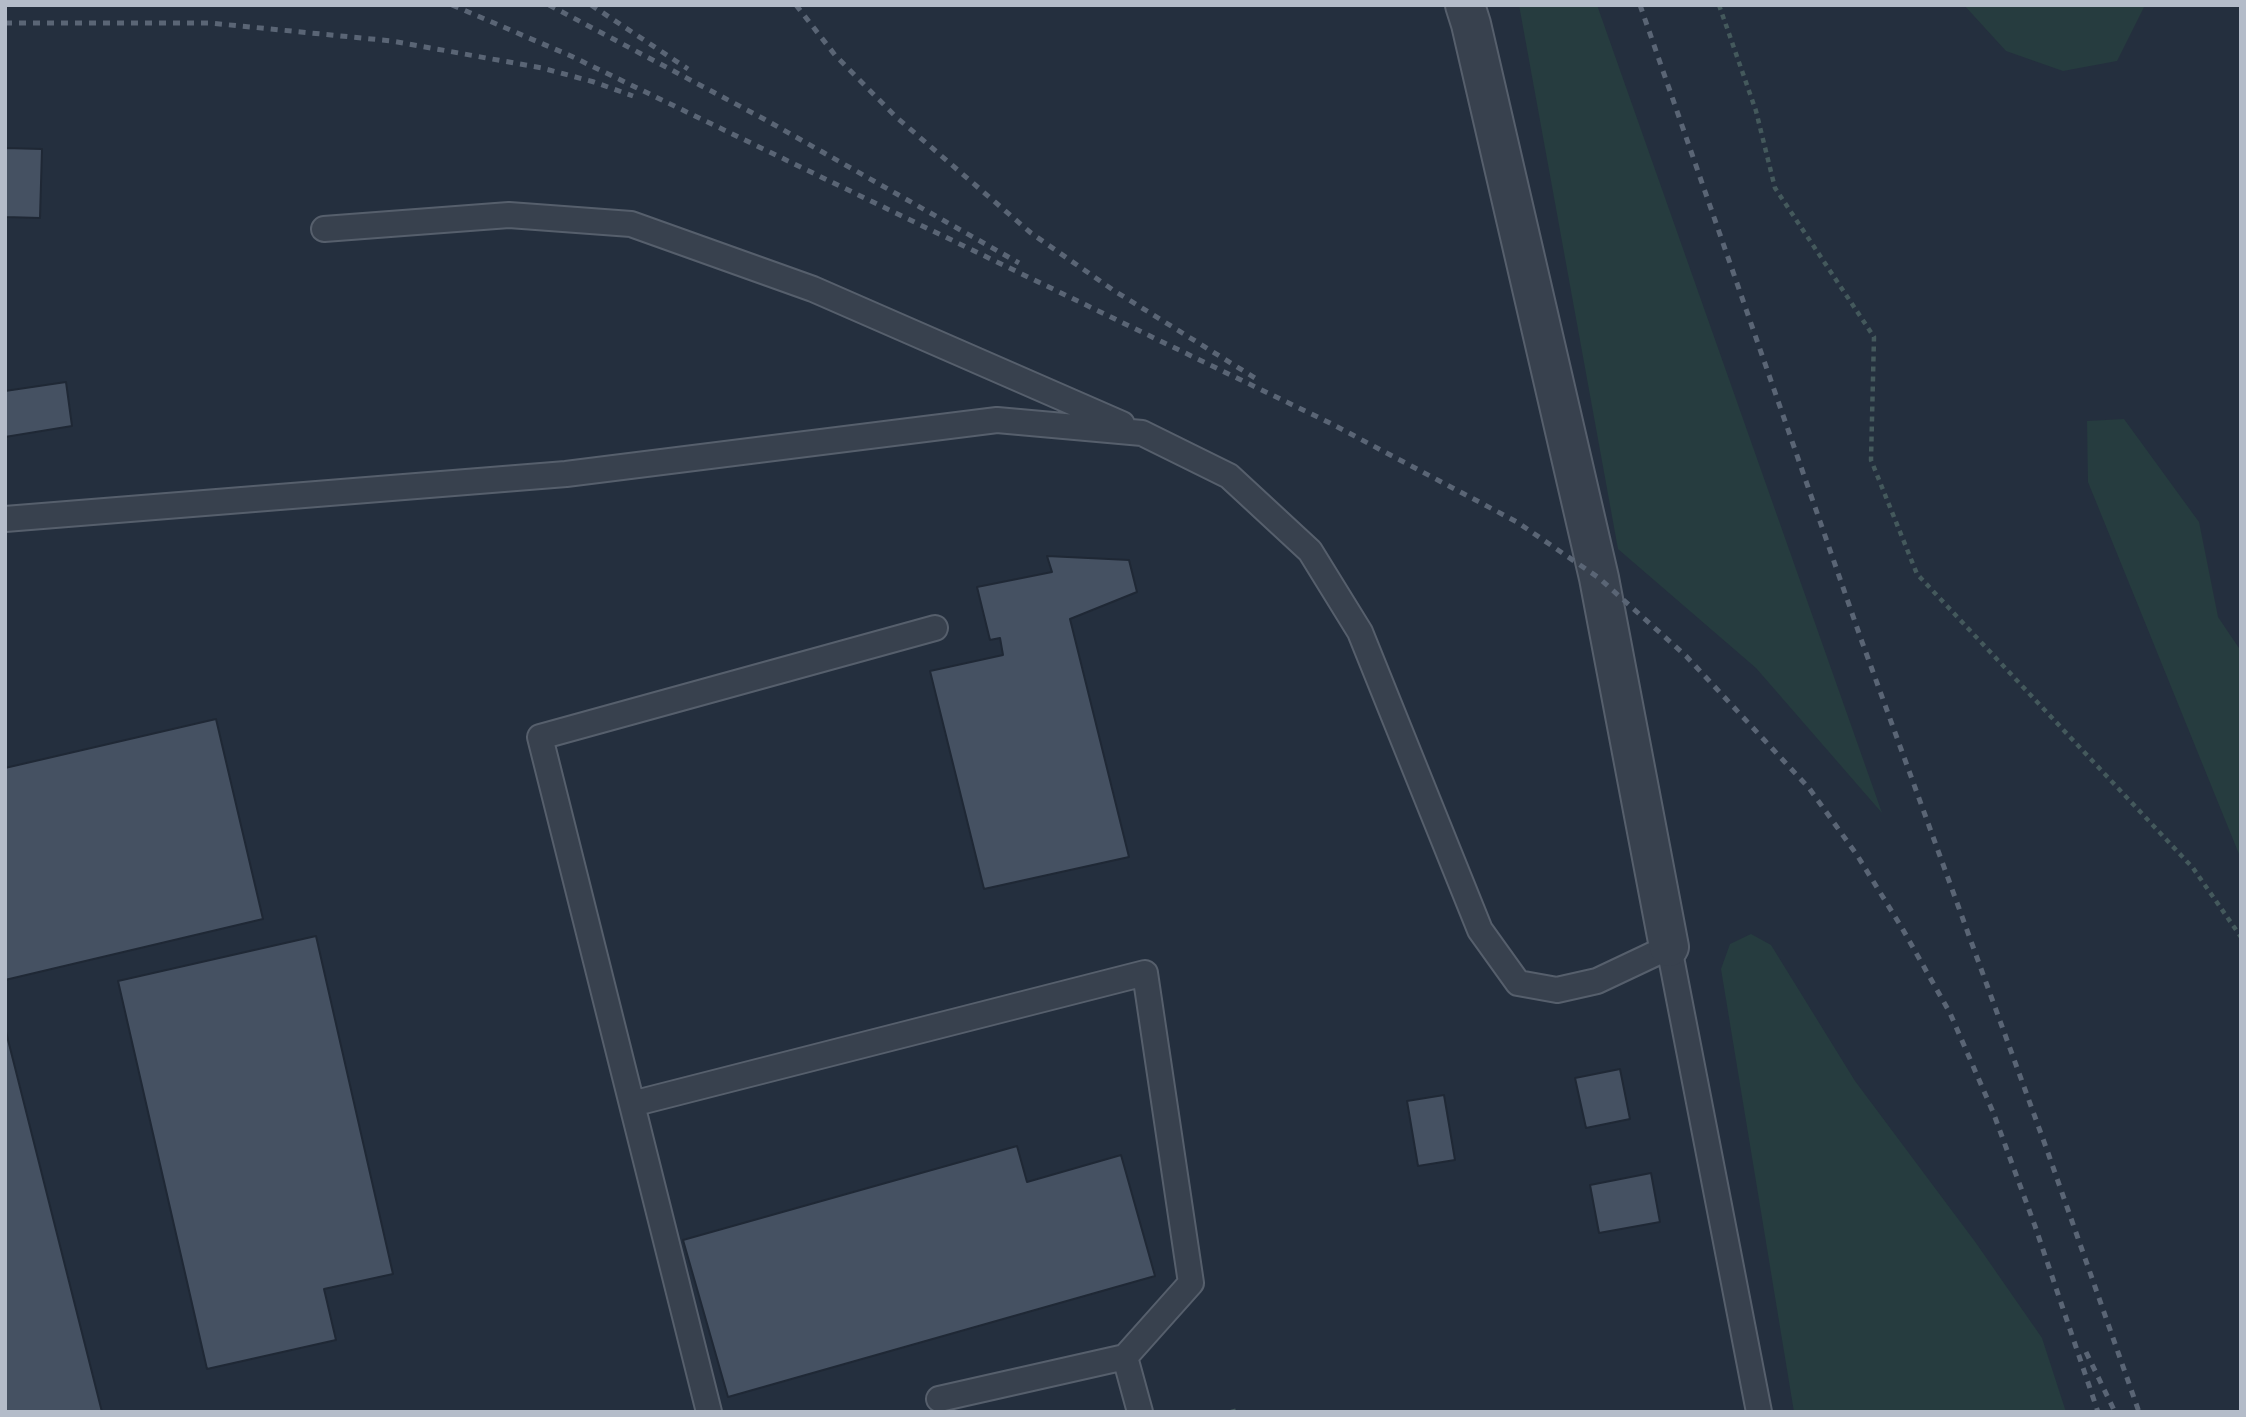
<!DOCTYPE html>
<html>
<head>
<meta charset="utf-8">
<style>
  body { margin:0 }
  #map { position:relative; width:2246px; height:1417px; overflow:hidden; background:#242f3e; font-family:Mulish,sans-serif }
  canvas { display:block }
  .frame { position:absolute; inset:0; border:7px solid #b4bcc9; pointer-events:none }
</style>
</head>
<body>
<div id="map">
<canvas width="2246" height="1417"></canvas>
<div class="frame"></div>
</div>
<script>
const ctx = document.querySelector('canvas').getContext('2d');
ctx.lineJoin = 'round';
function fill(path, color) {
  ctx.fillStyle = color;
  ctx.fill(path, 'evenodd');
}
function toPath(rows) {
  const path = new Path2D();
  for (const r of rows) {
    path.moveTo(r[0], r[1]);
    for (let i = 2; i < r.length; i += 2) path.lineTo(r[i], r[i + 1]);
  }
  return path;
}
function stroke(path, color, width, dash) {
  ctx.strokeStyle = color;
  ctx.lineWidth = width;
  ctx.lineCap = dash ? 'butt' : 'round';
  ctx.setLineDash(dash || []);
  ctx.stroke(path);
}
fill(toPath([
  [1519,5,1597,5,1882,813,1756,668,1618,549],
  [1964,5,2145,5,2117,61,2063,71,2006,51],
  [2124,419,2199,522,2218,617,2241,651,2241,859,2088,482,2087,421],
  [1751,934,1771,945,1855,1081,1976,1243,2042,1338,2066,1412,1794,1412,1721,969,1730,944]
]), '#263c3f');
const building = toPath([
  [5,148,42,149,40,218,5,217,5,148],
  [66,382,72,426,5,437,5,391,66,382],
  [1047,556,1129,560,1137,592,1070,619,1129,857,984,889,930,671,1003,655,1000,638,990,640,977,587,1052,572,1047,556],
  [216,719,263,919,5,980,5,768,216,719],
  [316,936,393,1274,324,1289,336,1340,207,1369,118,981,316,936],
  [5,1028,102,1412,5,1412,5,1028],
  [1620,1069,1630,1119,1586,1128,1575,1078,1620,1069],
  [1444,1095,1455,1160,1418,1166,1407,1101,1444,1095],
  [1017,1146,1027,1182,1121,1155,1155,1276,728,1397,683,1240,1017,1146],
  [1651,1173,1660,1222,1599,1233,1590,1185,1651,1173]
]);
fill(building, '#455162');
stroke(building, '#1f2835', 2);
const service = toPath([
  [324,229,509,215,631,224,813,289,1122,424],
  [5,519,566,474,997,420,1142,433,1229,476,1310,551,1360,632,1480,930,1518,983,1557,990,1597,981,1669,947,1759,1412],
  [632,1104,1145,973,1191,1283,1125,1357],
  [939,1399,1125,1357,1140,1412],
  [709,1412,540,737,935,628]
]);
const minor = toPath([
  [1465,5,1471,24,1599,578,1669,947]
]);
stroke(service, '#565f6c', 28);
stroke(minor, '#565f6c', 42);
stroke(toPath([
  [1719,5,1756,111,1775,188,1874,337,1871,460,1917,574,2193,868,2241,937],
  [1231,1412,1239,1410,1240,1412]
]), '#44595c', 4.5, [5, 5]);
stroke(service, '#38414e', 24);
stroke(minor, '#38414e', 38);
stroke(toPath([
  [452,5,571,56,1330,423,1517,522,1599,578,1686,656,1809,788,1857,855,1902,928,1950,1013,1993,1112,2035,1226,2098,1412],
  [549,5,764,119,1019,263],
  [591,5,688,69],
  [796,5,835,55,895,116,1031,233,1113,290,1255,378],
  [1640,5,1861,639,2047,1150,2139,1412],
  [5,23,210,23,392,41,542,68,594,82,633,96],
  [2086,1352,2115,1412]
]), '#5a6575', 5, [7, 7]);
</script>
</body>
</html>
